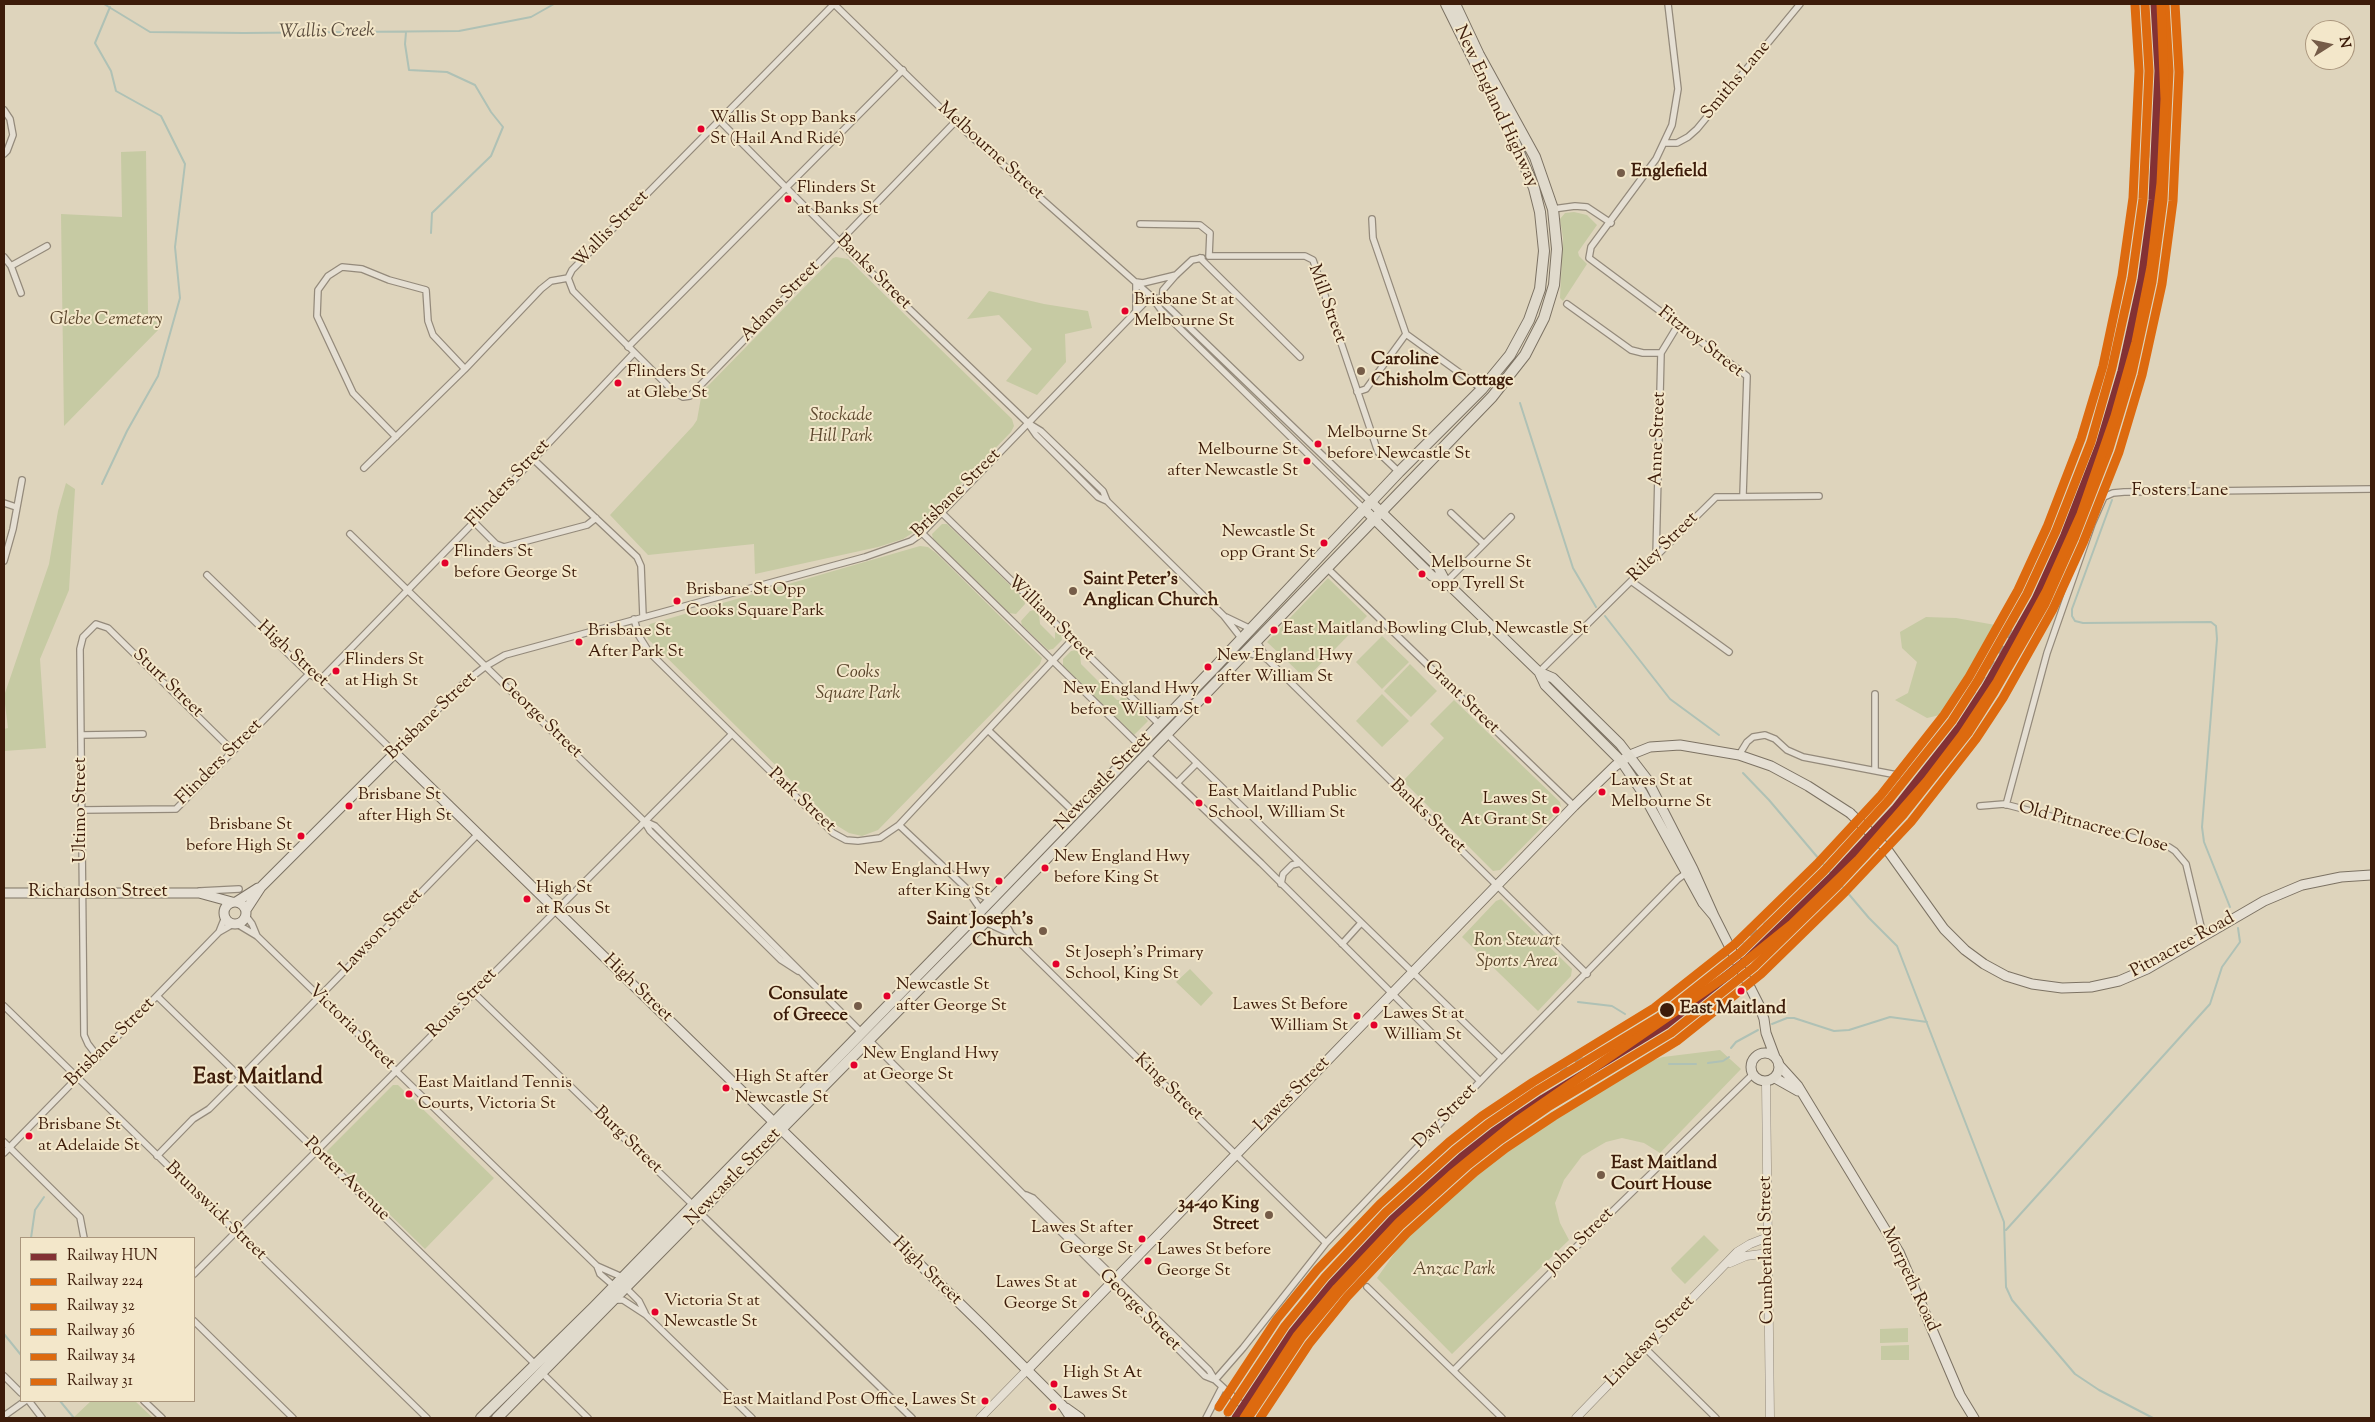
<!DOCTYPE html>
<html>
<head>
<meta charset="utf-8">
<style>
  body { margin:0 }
  #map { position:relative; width:2375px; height:1422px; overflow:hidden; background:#ded4bc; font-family:"Sorts Mill Goudy",serif }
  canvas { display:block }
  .frame { position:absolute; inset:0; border:5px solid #3d1c0a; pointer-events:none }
  .legend { position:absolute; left:20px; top:1237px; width:175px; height:165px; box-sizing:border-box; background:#f3e7ca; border:1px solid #aa967d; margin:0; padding:6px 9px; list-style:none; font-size:15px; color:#3d1c0a }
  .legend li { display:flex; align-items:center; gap:10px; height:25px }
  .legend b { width:25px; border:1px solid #aa967d }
  .north { position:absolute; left:2305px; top:20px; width:50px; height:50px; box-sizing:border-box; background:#f3e7ca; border:1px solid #aa967d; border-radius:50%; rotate:80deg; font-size:14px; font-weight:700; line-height:20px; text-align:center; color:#3d1c0a }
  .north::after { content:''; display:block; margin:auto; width:18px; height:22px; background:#755c48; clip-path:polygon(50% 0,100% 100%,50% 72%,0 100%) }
</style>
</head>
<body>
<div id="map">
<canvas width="2375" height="1422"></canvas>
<div class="frame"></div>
<ul class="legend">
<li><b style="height:6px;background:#833134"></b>Railway HUN</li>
<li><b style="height:6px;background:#dd6a0f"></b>Railway 224</li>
<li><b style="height:6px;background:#dd6a0f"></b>Railway 32</li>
<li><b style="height:6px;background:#dd6a0f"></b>Railway 36</li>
<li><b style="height:6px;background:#dd6a0f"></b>Railway 34</li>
<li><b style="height:6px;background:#dd6a0f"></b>Railway 31</li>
</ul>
<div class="north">N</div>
</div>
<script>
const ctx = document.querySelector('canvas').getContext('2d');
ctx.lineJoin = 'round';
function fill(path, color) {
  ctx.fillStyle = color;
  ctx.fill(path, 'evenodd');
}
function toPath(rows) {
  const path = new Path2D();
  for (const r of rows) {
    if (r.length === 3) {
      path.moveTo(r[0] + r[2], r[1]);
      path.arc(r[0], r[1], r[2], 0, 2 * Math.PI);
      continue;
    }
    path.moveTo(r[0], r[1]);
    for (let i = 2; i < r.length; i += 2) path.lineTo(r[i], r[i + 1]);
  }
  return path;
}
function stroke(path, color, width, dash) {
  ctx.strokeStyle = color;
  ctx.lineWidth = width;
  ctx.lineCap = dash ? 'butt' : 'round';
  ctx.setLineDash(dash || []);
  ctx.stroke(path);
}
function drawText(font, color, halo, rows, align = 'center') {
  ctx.font = font + ' "Sorts Mill Goudy",serif';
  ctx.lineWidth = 4;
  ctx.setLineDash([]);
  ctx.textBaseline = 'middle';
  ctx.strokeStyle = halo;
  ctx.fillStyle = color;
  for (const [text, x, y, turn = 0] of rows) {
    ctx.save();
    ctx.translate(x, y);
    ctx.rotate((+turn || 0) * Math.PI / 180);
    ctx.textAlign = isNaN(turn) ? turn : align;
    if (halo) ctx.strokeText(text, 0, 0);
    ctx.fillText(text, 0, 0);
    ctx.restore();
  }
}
fill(toPath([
  [146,151,148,314,161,327,64,426,61,214,122,217,121,152],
  [1574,212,1587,215,1597,225,1578,252,1579,256,1587,264,1563,301,1560,298,1563,238,1560,219,1565,213],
  [836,257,848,259,1012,419,1014,426,1011,432,914,532,903,539,878,547,755,574,754,544,648,555,610,515,693,426,697,420,702,392,833,258],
  [989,291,1044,304,1088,311,1092,328,1065,334,1066,362,1037,395,1006,381,1032,349,999,315,967,319],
  [66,483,75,489,69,590,40,659,46,748,4,751,4,729,8,728,4,696,49,564,58,511],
  [942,524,947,524,1024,599,1025,604,1016,614,1009,613,933,539,932,534],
  [920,546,928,547,936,553,1042,658,1040,664,878,830,862,836,849,833,836,825,648,639,645,632,650,624],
  [1328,578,1367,616,1306,679,1267,642],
  [1034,610,1039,614,1040,624,1055,639,1055,632,1061,635,1062,640,1053,649,1048,650,1022,625,1021,621,1030,611],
  [1926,617,1956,618,2001,626,1970,673,1955,700,1944,714,1927,718,1895,700,1908,693,1917,662,1902,648,1900,632],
  [1382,636,1409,662,1382,689,1356,662],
  [1076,650,1080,654,1081,664,1117,700,1120,700,1122,694,1148,721,1134,735,1063,666,1063,659,1071,651],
  [1410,664,1437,691,1411,717,1384,691],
  [1382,694,1409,721,1382,747,1356,721],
  [1454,700,1560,802,1561,808,1500,870,1493,871,1403,781,1444,738,1430,724],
  [1501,899,1572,969,1571,976,1538,1011,1462,937,1496,901],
  [1190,969,1213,993,1201,1006,1176,982],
  [1720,1050,1741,1069,1660,1153,1644,1143,1622,1138,1606,1142,1582,1156,1564,1180,1555,1203,1560,1223,1569,1240,1452,1354,1377,1278,1401,1244,1491,1154,1547,1115,1621,1070,1663,1057],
  [393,1085,398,1085,494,1178,425,1249,326,1152],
  [1704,1235,1719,1250,1685,1284,1672,1271,1671,1268],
  [1908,1328,1908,1342,1880,1343,1880,1329],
  [1909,1345,1909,1360,1881,1360,1881,1346],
  [91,1401,135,1401,153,1418,73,1418]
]), '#c6caa3');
stroke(toPath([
  [104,4,150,32,244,33,459,31,531,17,554,4],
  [406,32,405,44,409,70,447,72,475,85,491,112,503,127,491,156,432,213,431,233],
  [1520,403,1573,568,1596,607],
  [102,484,127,431,158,376,180,298,175,247,185,164,161,116,116,91,111,71,95,43,110,7],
  [2112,500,2072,609,2072,616,2075,621,2083,623,2211,622,2216,626,2217,639,2202,827,2204,842,2230,907],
  [1605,616,1670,699,1719,735],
  [1743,773,1769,800,1869,918,1897,946,2004,1222,2006,1287,2012,1300,2075,1374,2099,1390,2153,1418],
  [1578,1002,1612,1006,1625,1014],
  [1772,1024,1787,1018,1794,1018,1834,1031,1849,1030,1890,1017,1927,1022],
  [1731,1048,1736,1042,1758,1030],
  [1708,1063,1723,1061,1729,1057],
  [1669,1064,1696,1064],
  [2006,1230,2210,1004,2222,967,2240,942,2238,928],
  [31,1238,35,1210,44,1197],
  [4,1334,21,1355],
  [60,1401,74,1418]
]), '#afc1b5', 2);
const minor = toPath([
  [834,4,955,122,1151,296,1161,310,1364,509],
  [1668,4,1678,89,1672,125,1656,159,1591,247,1589,258,1747,376,1743,495],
  [4,110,10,119,13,135,7,151,4,154],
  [720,121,852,254,1028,423,1041,431,1103,491,1107,501,1224,616,1242,639],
  [1665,143,1677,143,1688,137,1697,129,1800,4],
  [1553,209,1575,206,1587,207,1611,223],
  [1372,219,1373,238,1406,334,1482,389],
  [1140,224,1200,225,1210,233,1209,256,1305,256,1313,260,1378,452,1399,472],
  [4,257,11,266,21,293],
  [1200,258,1300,357],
  [11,266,47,246],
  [568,278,573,291,674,392,683,397,690,396,955,122],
  [568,278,572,270,834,4],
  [1136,282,1143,283,1176,275],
  [1136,282,1136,311],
  [1153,297,1162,301,1371,502],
  [1162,301,1163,290,1176,275,1192,260,1202,258],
  [1567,304,1631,350,1643,353,1661,353],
  [628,347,903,70],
  [1357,392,1366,389,1406,334],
  [1029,425,1036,435,1098,497,1107,501],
  [396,437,353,393,317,316,318,290,328,276,342,267,362,269,389,280,426,290,428,321,433,335,465,369],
  [533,459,637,557,641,566,643,616],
  [364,468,465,369,541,289,551,281,568,278],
  [4,503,16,507],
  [942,513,1159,724],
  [1451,513,1484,544],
  [474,522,496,544,504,547,587,525,596,518],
  [922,533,1139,745],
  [350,534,644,821,650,831,781,960,798,971],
  [1656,557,1661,353,1678,325],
  [4,561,13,529,22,480],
  [1327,568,1574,806],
  [207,575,309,674,320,680,395,753,465,682,486,666,505,655,865,557,911,541,922,533,1151,296],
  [1631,581,1729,652],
  [1446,582,1511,517],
  [1226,617,1251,629],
  [634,619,639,636,649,652,833,833,846,840,858,841,880,838,899,825,1072,640],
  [1256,640,1267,659,1587,974],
  [1245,652,1267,659],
  [1539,672,1716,497,1819,496],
  [320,680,474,522,634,353],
  [1875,694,1875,770],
  [988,730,1075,813],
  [1166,733,1502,1059],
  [82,735,143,734],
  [1146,754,1261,863,1480,1081],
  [1739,755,1747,742,1753,737,1765,735,1775,739,1787,750,1803,757,1897,775],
  [1178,782,1197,763],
  [2006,805,2047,653,2092,524,2104,497,2113,493,2124,492,2371,489],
  [1980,806,2004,804,2169,847,2175,851,2186,864,2203,935],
  [82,810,176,809,309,674],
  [644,821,655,826,862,1033],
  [899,825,966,888,981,910],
  [1281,884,1283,874,1292,865,1300,863],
  [966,888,985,897,993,898],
  [200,891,239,889],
  [995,912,1003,919,1010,932],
  [246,916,252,924,257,936],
  [985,922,1011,934,1326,1243],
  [237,924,257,936,597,1266,622,1277],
  [219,932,225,917],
  [1342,944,1361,923],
  [474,993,693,1205],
  [157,996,535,1364],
  [4,1006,427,1418],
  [869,1040,1205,1376,1215,1380,1227,1391],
  [98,1057,88,1044,84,1035,80,649,83,637,96,624,108,628,233,751],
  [4,1142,80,1217,84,1238],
  [4,1153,219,932,233,924],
  [157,1156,193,1119,209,1109,241,1077,478,834],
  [1026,1195,1033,1198,1115,1278,1209,1370,1215,1380],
  [700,1213,912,1418],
  [597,1266,600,1274,614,1286],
  [194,1274,732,734],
  [1367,1287,1502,1418],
  [626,1288,639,1301,645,1313],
  [614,1300,623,1300,646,1315,752,1418],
  [194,1321,293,1418],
  [1645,1348,1716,1418],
  [1454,1370,1580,1243,1752,1075],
  [542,1373,588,1418],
  [4,1376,21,1393],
  [1215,1380,1243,1348,1326,1243,1490,1071,1678,879,1689,871],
  [29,1401,42,1418],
  [144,1401,162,1418],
  [4,1416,25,1401],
  [1206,1418,1222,1387]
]);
const tertiary = toPath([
  [1766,1082,1770,1418],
  [1730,1263,1746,1256,1768,1253],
  [980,1418,1027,1370],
  [1576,1418,1737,1252,1750,1244,1768,1237]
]);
const secondary = toPath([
  [1886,848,1944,929,1965,950,1984,964,2006,976,2032,984,2062,988,2091,987,2119,981,2147,969,2264,901,2302,885,2341,877,2371,875],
  [4,893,199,893,232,902],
  [236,902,258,888],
  [235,913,11],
  [246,910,261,887,395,753,983,1326,1063,1406,1071,1418],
  [1779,1065,1798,1086,1899,1252,1960,1395,1974,1418],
  [1775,1078,1798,1091],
  [1027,1370,1574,806,1615,766,1630,755,1650,747,1680,745,1739,755,1771,766,1808,786,1850,813],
  [1066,1408,1080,1418]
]);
const primary = toPath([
  [1371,502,1438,567,1446,582,1539,672,1545,685,1621,761,1642,792,1703,903,1714,916],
  [1364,509,1432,576,1446,582],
  [1539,672,1553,678,1620,744,1647,779,1693,869,1714,916,1759,1005,1764,1019,1766,1033,1775,1057],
  [1765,1067,14]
]);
const trunk = toPath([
  [481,1418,594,1307,993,898,1217,665,1399,472,1482,389,1510,355,1529,320,1540,289,1544,251,1540,212,1534,188,1515,143,1446,4],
  [497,1418,985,922,1492,397,1525,355,1544,318,1554,285,1557,249,1553,209,1535,157,1479,55,1455,4]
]);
stroke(minor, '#948a7b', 8);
stroke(tertiary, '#948a7b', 9);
stroke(secondary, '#7c7263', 11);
stroke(primary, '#7c7263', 11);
stroke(trunk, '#7c7263', 12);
stroke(minor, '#e5dfd3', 5.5);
stroke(tertiary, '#e5dfd3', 8);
stroke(secondary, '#e5dfd3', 9);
stroke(primary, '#e0dacc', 9);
stroke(trunk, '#e0dacc', 10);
stroke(toPath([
  [1225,1418,1262,1357,1296,1312,1354,1245,1388,1210,1450,1155,1496,1117,1722,959,1803,892,1847,849,1895,796,1976,691,2007,640,2065,514,2089,450,2119,351,2135,272,2148,168,2150,99,2146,4]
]), '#a59e93', 2, [9, 9]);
const minorBridge = toPath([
  [1227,1391,1254,1416]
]);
const secondaryBridge = toPath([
  [1850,813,1886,848]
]);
stroke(minorBridge, '#948a7b', 8, []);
stroke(secondaryBridge, '#7c7263', 11, []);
stroke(minorBridge, '#e5dfd3', 5.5);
stroke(secondaryBridge, '#e5dfd3', 9);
stroke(toPath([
  [1236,1418,1293,1332,1332,1284,1393,1219,1462,1157,1494,1132,1543,1099,1665,1025,1748,959,1831,878,1896,808,1960,727,1986,687,2036,599,2065,535,2100,445,2122,371,2142,280,2153,200,2159,71,2155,4]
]), '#833134', 9);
stroke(toPath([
  [1248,1418,1301,1338,1340,1291,1400,1226,1468,1165,1500,1140,1548,1107,1671,1033,1754,967,1838,885,1903,815,1968,733,1994,692,2045,604,2074,539,2109,449,2132,373,2152,282,2163,200,2169,71,2165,4]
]), '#dd6a0f', 9);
stroke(toPath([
  [1228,1412,1285,1326,1325,1277,1386,1212,1455,1150,1488,1124,1538,1090,1659,1017,1741,952,1824,871,1888,801,1952,721,1977,682,2027,594,2056,531,2091,442,2112,368,2132,278,2143,199,2149,71,2145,5]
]), '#dd6a0f', 9);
stroke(toPath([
  [1260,1418,1309,1344,1347,1297,1407,1233,1475,1172,1506,1148,1554,1116,1677,1041,1761,974,1845,892,1911,822,1976,739,2003,698,2053,609,2083,543,2119,452,2142,375,2162,284,2173,201,2179,72,2175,4]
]), '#dd6a0f', 9);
stroke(toPath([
  [1219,1407,1277,1319,1317,1270,1380,1204,1449,1142,1482,1116,1533,1082,1654,1008,1735,944,1817,864,1881,795,1944,715,1969,677,2018,590,2047,527,2081,439,2103,366,2122,276,2133,198,2139,71,2135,5]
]), '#dd6a0f', 9);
stroke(toPath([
  [1244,1418,1297,1336,1337,1288,1399,1222,1451,1175,1517,1121,1731,973,1792,924,1859,859,1927,781,1962,735,1997,682,2046,592,2081,514,2115,416,2136,342,2151,267,2161,183,2165,99,2161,4]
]), '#dd6a0f', 9);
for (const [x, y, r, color] of [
  [701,129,4.5,"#e4002b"],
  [1621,173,5,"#755c48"],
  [788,199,4.5,"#e4002b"],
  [1125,311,4.5,"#e4002b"],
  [1361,371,5,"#755c48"],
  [618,383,4.5,"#e4002b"],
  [1318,444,4.5,"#e4002b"],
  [1307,461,4.5,"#e4002b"],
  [1324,543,4.5,"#e4002b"],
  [445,563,4.5,"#e4002b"],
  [1422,574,4.5,"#e4002b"],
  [1073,591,5,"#755c48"],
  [677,601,4.5,"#e4002b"],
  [1274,630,4.5,"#e4002b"],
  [579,642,4.5,"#e4002b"],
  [1208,667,4.5,"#e4002b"],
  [336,671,4.5,"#e4002b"],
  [1208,700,4.5,"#e4002b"],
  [1602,792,4.5,"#e4002b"],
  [1199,803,4.5,"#e4002b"],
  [349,806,4.5,"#e4002b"],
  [1556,810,4.5,"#e4002b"],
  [301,836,4.5,"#e4002b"],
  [1045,868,4.5,"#e4002b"],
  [999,881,4.5,"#e4002b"],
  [527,899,4.5,"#e4002b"],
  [1043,931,5,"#755c48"],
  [1056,964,4.5,"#e4002b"],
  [1741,991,4.5,"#e4002b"],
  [887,996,4.5,"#e4002b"],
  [858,1006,5,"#755c48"],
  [1667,1010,8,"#3d1c0a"],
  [1357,1016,4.5,"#e4002b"],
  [1374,1025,4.5,"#e4002b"],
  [854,1065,4.5,"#e4002b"],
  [726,1088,4.5,"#e4002b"],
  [409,1094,4.5,"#e4002b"],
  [29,1136,4.5,"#e4002b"],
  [1601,1175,5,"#755c48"],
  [1269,1215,5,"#755c48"],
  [1142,1239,4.5,"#e4002b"],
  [1148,1261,4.5,"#e4002b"],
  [1086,1294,4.5,"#e4002b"],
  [655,1312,4.5,"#e4002b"],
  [1054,1384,4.5,"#e4002b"],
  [985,1401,4.5,"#e4002b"],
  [1053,1407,4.5,"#e4002b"]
]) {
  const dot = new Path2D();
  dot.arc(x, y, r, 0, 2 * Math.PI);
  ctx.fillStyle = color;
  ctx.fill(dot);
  stroke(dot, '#f3e7ca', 2);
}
drawText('17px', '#3d1c0a', '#f3e7ca', [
  ["Wallis St opp Banks",710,119],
  ["St (Hail And Ride)",710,140],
  ["Flinders St",797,189],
  ["at Banks St",797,210],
  ["Brisbane St at",1134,301],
  ["Melbourne St",1134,322],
  ["Flinders St",627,373],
  ["at Glebe St",627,394],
  ["Melbourne St",1327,434],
  ["before Newcastle St",1327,455],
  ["Melbourne St",1298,451,"right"],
  ["after Newcastle St",1298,472,"right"],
  ["Newcastle St",1315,533,"right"],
  ["opp Grant St",1315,554,"right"],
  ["Flinders St",454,553],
  ["before George St",454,574],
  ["Melbourne St",1431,564],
  ["opp Tyrell St",1431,585],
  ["Brisbane St Opp",686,591],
  ["Cooks Square Park",686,612],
  ["East Maitland Bowling Club, Newcastle St",1283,630],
  ["Brisbane St",588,632],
  ["After Park St",588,653],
  ["New England Hwy",1217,657],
  ["after William St",1217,678],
  ["Flinders St",345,661],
  ["at High St",345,682],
  ["New England Hwy",1199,690,"right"],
  ["before William St",1199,711,"right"],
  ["Lawes St at",1611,782],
  ["Melbourne St",1611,803],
  ["East Maitland Public",1208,793],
  ["School, William St",1208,814],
  ["Brisbane St",358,796],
  ["after High St",358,817],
  ["Lawes St",1547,800,"right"],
  ["At Grant St",1547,821,"right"],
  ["Brisbane St",292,826,"right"],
  ["before High St",292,847,"right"],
  ["New England Hwy",1054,858],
  ["before King St",1054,879],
  ["New England Hwy",990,871,"right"],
  ["after King St",990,892,"right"],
  ["High St",536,889],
  ["at Rous St",536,910],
  ["St Joseph's Primary",1065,954],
  ["School, King St",1065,975],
  ["Newcastle St",896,986],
  ["after George St",896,1007],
  ["Lawes St Before",1348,1006,"right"],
  ["William St",1348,1027,"right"],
  ["Lawes St at",1383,1015],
  ["William St",1383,1036],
  ["New England Hwy",863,1055],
  ["at George St",863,1076],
  ["High St after",735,1078],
  ["Newcastle St",735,1099],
  ["East Maitland Tennis",418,1084],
  ["Courts, Victoria St",418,1105],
  ["Brisbane St",38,1126],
  ["at Adelaide St",38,1147],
  ["Lawes St after",1133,1229,"right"],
  ["George St",1133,1250,"right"],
  ["Lawes St before",1157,1251],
  ["George St",1157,1272],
  ["Lawes St at",1077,1284,"right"],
  ["George St",1077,1305,"right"],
  ["Victoria St at",664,1302],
  ["Newcastle St",664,1323],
  ["High St At",1063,1374],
  ["Lawes St",1063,1395],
  ["East Maitland Post Office, Lawes St",976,1401,"right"]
], 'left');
drawText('18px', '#3d1c0a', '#f3e7ca', [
  ["Smiths Lane",1737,81,-50],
  ["New England Highway",1495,107,65],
  ["Melbourne Street",990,152,42],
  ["Wallis Street",612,230,-46],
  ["Banks Street",873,273,45],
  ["Adams Street",781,302,-46],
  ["Mill Street",1326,304,70],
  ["Fitzroy Street",1700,343,38],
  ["Anne Street",1659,439,-88],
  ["Flinders Street",509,484,-47],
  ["Fosters Lane",2180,492],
  ["Brisbane Street",957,494,-45],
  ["Riley Street",1664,548,-45],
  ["William Street",1050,619,44],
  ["High Street",292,655,42],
  ["Sturt Street",167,684,44],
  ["Grant Street",1461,698,44],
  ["Brisbane Street",432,717,-44],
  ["George Street",540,719,44],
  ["Flinders Street",220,763,-45],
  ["Newcastle Street",1104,782,-46],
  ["Park Street",801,801,43],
  ["Ultimo Street",82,810,-90],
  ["Banks Street",1427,817,44],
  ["Old Pitnacree Close",2093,828,15],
  ["Richardson Street",98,893],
  ["Lawson Street",382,932,-46],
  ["Pitnacree Road",2183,946,-29],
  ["High Street",637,989,44],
  ["Rous Street",463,1004,-45],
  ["Victoria Street",351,1028,44],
  ["Brisbane Street",111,1043,-45],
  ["King Street",1168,1088,44],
  ["Lawes Street",1293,1095,-45],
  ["Day Street",1446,1117,-46],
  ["Burg Street",627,1141,44],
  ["Newcastle Street",734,1178,-46],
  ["Porter Avenue",346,1180,44],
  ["Brunswick Street",215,1212,44],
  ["John Street",1581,1242,-45],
  ["Cumberland Street",1768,1250,-91],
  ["High Street",926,1272,44],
  ["Morpeth Road",1909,1280,65],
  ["George Street",1139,1311,45],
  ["Lindesay Street",1651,1342,-46]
]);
drawText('bold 18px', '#3d1c0a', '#f3e7ca', [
  ["Englefield",1631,173],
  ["Caroline",1371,361],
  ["Chisholm Cottage",1371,382],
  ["Saint Peter's",1083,581],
  ["Anglican Church",1083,602],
  ["Saint Joseph's",1033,921,"right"],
  ["Church",1033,942,"right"],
  ["Consulate",848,996,"right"],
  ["of Greece",848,1017,"right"],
  ["East Maitland",1611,1165],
  ["Court House",1611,1186],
  ["34-40 King",1259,1205,"right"],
  ["Street",1259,1226,"right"]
], 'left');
drawText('italic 18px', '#5a452b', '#f3e7ca', [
  ["Glebe Cemetery",106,321],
  ["Stockade",841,417],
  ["Hill Park",841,438],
  ["Cooks",858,674],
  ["Square Park",858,695],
  ["Ron Stewart",1517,942],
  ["Sports Area",1517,963],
  ["Anzac Park",1454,1271]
]);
drawText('bold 18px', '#3d1c0a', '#f3e7ca', [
  ["East Maitland",1680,1010]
], 'left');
drawText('italic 19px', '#594b3c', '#f3e7ca', [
  ["Wallis Creek",327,33,-1]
]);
drawText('bold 22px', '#3d1c0a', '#f3e7ca', [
  ["East Maitland",258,1079]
]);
</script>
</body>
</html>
